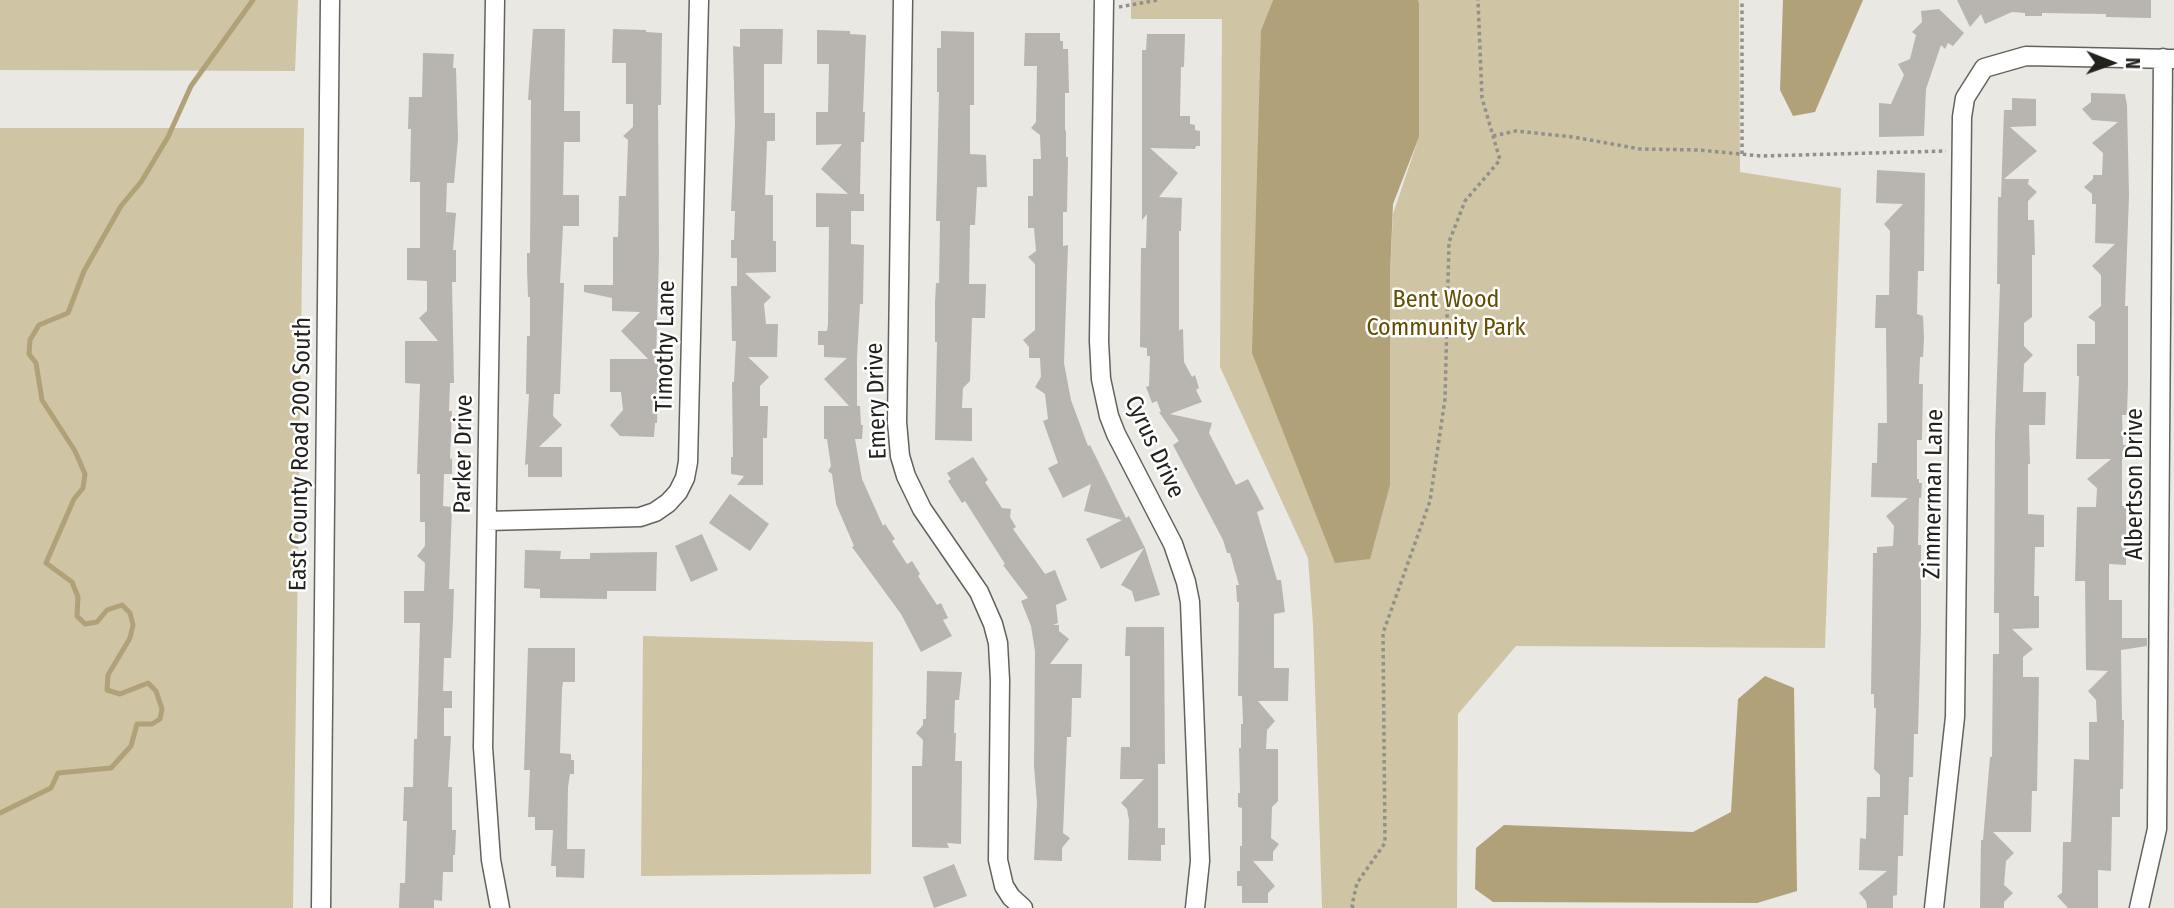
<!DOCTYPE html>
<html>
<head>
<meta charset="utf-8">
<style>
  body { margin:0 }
  #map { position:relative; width:2174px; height:908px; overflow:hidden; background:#eae8e2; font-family:"Fira Sans Condensed",sans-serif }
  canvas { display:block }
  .north { position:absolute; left:2076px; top:28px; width:70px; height:70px; -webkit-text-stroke:5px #fff; paint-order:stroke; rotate:91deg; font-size:19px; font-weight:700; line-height:28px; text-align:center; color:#21211e }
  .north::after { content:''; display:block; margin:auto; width:24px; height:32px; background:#21211e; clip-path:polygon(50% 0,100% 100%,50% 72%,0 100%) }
</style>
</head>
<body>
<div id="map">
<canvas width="2174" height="908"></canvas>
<div class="north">N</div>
</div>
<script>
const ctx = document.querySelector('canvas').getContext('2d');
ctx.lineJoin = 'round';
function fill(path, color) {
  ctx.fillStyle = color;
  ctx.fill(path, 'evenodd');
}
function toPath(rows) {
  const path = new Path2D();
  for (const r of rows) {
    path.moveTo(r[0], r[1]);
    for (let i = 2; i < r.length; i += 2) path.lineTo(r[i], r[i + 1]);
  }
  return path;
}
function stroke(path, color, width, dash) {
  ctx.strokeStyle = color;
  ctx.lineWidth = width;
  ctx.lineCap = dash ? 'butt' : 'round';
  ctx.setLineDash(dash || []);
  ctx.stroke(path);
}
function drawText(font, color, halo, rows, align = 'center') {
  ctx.font = font + ' "Fira Sans Condensed",sans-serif';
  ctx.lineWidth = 5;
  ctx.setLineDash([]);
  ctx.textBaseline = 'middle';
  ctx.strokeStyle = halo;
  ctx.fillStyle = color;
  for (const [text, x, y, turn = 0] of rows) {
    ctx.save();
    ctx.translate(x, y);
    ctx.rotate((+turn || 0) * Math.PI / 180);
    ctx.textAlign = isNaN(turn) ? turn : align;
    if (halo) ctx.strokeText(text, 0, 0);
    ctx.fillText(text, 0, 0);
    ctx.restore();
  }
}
fill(toPath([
  [0,0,298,0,295,71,0,70],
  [1131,0,1273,0,1261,30,1390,274,1393,214,1419,137,1418,0,1739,0,1740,172,1841,188,1825,648,1516,646,1458,714,1457,908,1322,908,1313,624,1308,558,1220,367,1222,19,1131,19],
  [0,128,304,128,293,908,0,908],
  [643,636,873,642,871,874,641,876]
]), '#cfc4a4');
fill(toPath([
  [1273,0,1418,0,1419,4,1419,137,1393,204,1390,274,1390,485,1370,559,1335,563,1252,353,1261,30],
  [1783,0,1863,0,1815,112,1793,116,1780,90],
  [1765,676,1794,688,1797,891,1757,903,1493,902,1475,889,1476,848,1504,825,1693,832,1731,812,1738,699]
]), '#b0a179');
stroke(toPath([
  [0,813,51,788,58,773,111,768,131,746,137,724,152,724,160,719,162,709,156,691,148,683,120,694,107,690,108,675,130,638,133,625,130,613,122,605,107,610,97,622,85,624,77,616,78,597,72,582,46,563,74,499,83,488,85,474,75,451,42,400,36,363,29,354,30,340,39,325,68,313,84,271,121,206,141,182,168,137,191,86,253,0]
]), '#b0a179', 5);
fill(toPath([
  [1957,0,2151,0,2151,18,2106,17,2106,14,2042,13,2042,16,2025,16,2025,13,2012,12,1985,24,1981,14,1970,27],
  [1939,9,1964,33,1953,46,1948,43,1945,49,1941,45,1926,89,1924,136,1879,137,1879,103,1891,104,1904,75,1898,64,1910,59,1916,35,1912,32,1922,22,1921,11],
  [533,29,565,29,564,111,580,111,580,142,564,142,563,195,579,195,579,226,563,226,560,283,564,283,560,394,554,394,553,416,562,425,539,447,562,447,562,477,528,477,528,464,525,465,529,394,526,394,527,336,530,336,530,297,528,297,527,268,527,253,530,253,531,100,528,100],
  [613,29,646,30,646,32,662,33,661,105,658,105,659,254,656,359,659,359,657,423,655,423,654,437,620,436,610,425,623,410,621,392,610,392,610,359,648,359,621,331,640,312,612,311,612,298,584,292,584,285,613,285,613,237,618,237,619,196,626,196,628,140,623,136,633,127,633,104,626,104,626,63,612,63],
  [740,29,783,29,782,64,764,64,764,113,775,113,775,141,767,141,765,195,773,195,773,241,776,241,776,272,745,273,771,297,764,304,766,324,778,324,777,357,748,357,769,377,760,386,760,406,768,406,767,438,763,438,763,485,737,485,744,476,731,474,731,457,733,457,732,382,734,382,736,341,732,341,731,286,737,286,737,258,731,258,731,240,734,240,735,211,731,211,735,124,733,46,740,47],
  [817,30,850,31,850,34,866,35,863,112,865,112,864,142,861,142,860,194,864,194,864,211,851,211,851,244,864,245,863,304,860,304,857,358,857,406,860,406,861,425,863,425,862,439,855,439,862,479,883,526,885,524,895,539,892,541,907,564,912,561,920,574,918,576,937,605,941,603,948,618,943,620,952,636,921,652,901,614,852,547,854,546,836,504,832,474,828,471,831,466,827,439,824,439,824,406,849,406,824,379,847,358,824,357,824,345,818,345,818,331,827,331,828,324,829,227,816,227,816,193,848,194,821,169,842,144,816,145,816,112,828,112,829,64,817,64],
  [941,31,974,32,974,105,970,105,970,154,986,155,987,187,977,187,975,225,970,225,969,284,986,284,985,318,972,318,970,381,963,388,962,408,972,408,972,441,935,440,937,342,935,342,935,302,936,283,939,283,940,221,936,221,939,92,937,92,937,48,941,48],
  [1025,33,1060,33,1060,41,1063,41,1063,49,1068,49,1069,93,1065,93,1065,130,1066,131,1066,157,1068,157,1067,212,1063,212,1063,246,1068,245,1064,363,1071,400,1088,446,1090,445,1126,518,1129,516,1145,548,1160,595,1135,602,1132,591,1121,585,1144,548,1101,569,1086,539,1122,520,1084,511,1091,484,1063,498,1048,468,1058,463,1043,421,1048,419,1045,394,1035,387,1041,377,1040,358,1029,358,1029,347,1023,340,1035,330,1035,264,1028,257,1036,251,1034,228,1028,228,1028,196,1033,196,1033,159,1041,159,1040,135,1031,128,1036,122,1037,66,1024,66],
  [1147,34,1185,34,1184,67,1181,67,1180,116,1190,116,1190,124,1195,125,1195,130,1200,131,1200,146,1196,146,1195,149,1150,148,1178,173,1159,197,1182,198,1181,231,1179,231,1179,330,1183,329,1184,362,1192,377,1195,375,1199,388,1196,390,1202,402,1170,414,1212,423,1209,433,1236,485,1248,479,1264,509,1257,512,1277,580,1281,580,1285,612,1274,614,1274,668,1289,668,1288,701,1258,701,1275,721,1267,730,1266,749,1278,749,1278,801,1272,807,1271,838,1279,844,1273,852,1273,861,1253,861,1275,886,1268,893,1268,903,1242,903,1242,886,1237,886,1237,871,1240,871,1240,846,1242,846,1242,808,1238,807,1238,793,1240,793,1239,748,1241,748,1241,724,1243,724,1242,696,1238,696,1239,602,1237,602,1236,585,1239,585,1230,553,1227,553,1223,540,1173,445,1179,441,1159,412,1161,412,1157,401,1152,403,1146,387,1149,386,1150,356,1147,356,1147,348,1140,347,1141,248,1146,248,1147,214,1142,220,1142,50,1146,50],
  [423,53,454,54,453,68,456,68,458,139,454,183,447,183,446,212,456,213,453,250,456,250,456,282,452,282,454,383,450,383,449,411,452,411,450,459,452,458,452,474,444,474,443,506,452,507,449,589,454,589,453,620,451,658,444,658,443,691,452,691,452,708,444,708,444,736,451,736,448,787,452,787,452,830,456,830,455,855,453,855,453,872,443,872,442,901,434,900,434,908,399,908,400,883,405,883,407,821,403,821,404,787,413,787,414,739,417,739,420,623,404,623,404,591,424,591,425,563,417,556,425,546,425,522,420,522,420,474,417,474,420,384,405,383,405,341,438,341,419,318,427,311,427,281,407,280,407,248,420,248,420,182,410,182,411,129,408,129,409,97,422,97],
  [2091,93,2125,94,2127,105,2129,195,2125,306,2128,306,2128,384,2127,415,2122,415,2123,445,2126,445,2126,459,2122,459,2122,506,2126,506,2126,565,2109,564,2109,600,2122,600,2122,638,2147,638,2147,646,2121,650,2122,720,2124,720,2123,789,2120,789,2120,817,2112,817,2111,871,2098,870,2098,908,2068,908,2057,896,2062,893,2063,842,2071,842,2074,759,2089,760,2089,722,2097,722,2096,700,2088,691,2108,671,2086,670,2085,581,2075,581,2077,507,2096,507,2097,488,2087,479,2111,459,2076,459,2079,376,2077,376,2077,344,2095,344,2095,322,2088,317,2101,306,2101,275,2092,266,2115,244,2095,243,2096,204,2092,204,2092,194,2084,187,2093,179,2093,175,2102,175,2103,153,2092,143,2118,122,2092,120,2082,109,2091,102],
  [2012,98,2036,99,2036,126,2010,127,2037,151,2004,179,2029,179,2028,184,2037,192,2028,201,2028,220,2034,220,2035,255,2032,255,2032,317,2024,323,2024,346,2033,355,2024,364,2023,392,2046,392,2045,425,2029,425,2030,464,2028,464,2028,514,2044,515,2044,547,2035,547,2034,596,2039,596,2039,628,2012,629,2033,649,2023,657,2023,677,2039,677,2037,791,2032,791,2031,832,1993,832,2014,853,2006,861,2004,885,2013,893,2004,902,2004,908,1980,908,1981,840,1983,840,1990,757,1992,757,1993,654,1999,654,1999,613,1994,613,1995,436,2000,284,1997,284,1998,197,2001,197,2004,110,2012,110],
  [1877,170,1925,173,1924,271,1918,271,1917,314,1923,316,1924,338,1923,357,1920,357,1919,384,1923,384,1922,440,1917,440,1917,479,1919,479,1919,483,1922,483,1921,498,1919,498,1918,545,1921,545,1921,627,1918,734,1914,734,1913,777,1909,777,1908,815,1904,815,1903,856,1898,856,1897,895,1893,896,1893,908,1867,908,1866,901,1859,893,1887,871,1859,870,1860,838,1866,839,1867,797,1880,797,1880,775,1874,769,1876,708,1874,708,1874,694,1871,694,1873,553,1877,553,1877,547,1893,546,1894,526,1886,516,1908,498,1871,497,1872,463,1877,463,1878,423,1887,423,1886,328,1875,328,1876,295,1889,295,1890,231,1884,224,1903,204,1876,203],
  [973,457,988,480,985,482,1002,508,1011,509,1010,517,1016,527,1013,529,1045,574,1055,570,1067,600,1056,605,1058,623,1053,625,1059,625,1059,631,1069,639,1050,664,1082,664,1081,698,1072,698,1071,737,1067,737,1063,833,1070,838,1062,848,1062,861,1034,860,1037,803,1034,766,1035,651,1031,626,1021,601,1028,598,1003,565,1005,564,965,501,962,503,948,481,951,479,947,473],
  [730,494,769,524,750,551,709,523],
  [702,534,718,570,691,582,675,546],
  [525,550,561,551,560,559,590,559,590,553,657,552,656,591,607,591,607,599,540,598,540,589,524,588],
  [1126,627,1164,627,1165,764,1158,764,1158,828,1165,828,1165,845,1161,845,1161,861,1128,860,1129,820,1127,809,1121,803,1144,779,1120,779,1121,747,1130,747,1130,656,1125,656],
  [528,648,575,648,575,682,563,682,562,689,560,753,571,754,571,760,574,760,574,774,570,774,568,787,567,849,585,849,584,878,556,877,556,866,551,866,553,830,535,830,535,817,528,817,530,770,524,770],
  [927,671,962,672,959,700,955,700,954,733,956,733,955,761,962,761,961,844,947,843,949,848,912,847,912,766,922,766,923,740,916,733,923,725,923,719,926,719],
  [954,864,967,896,934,908,923,877]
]), '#b8b5b0');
const minor = toPath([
  [495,0,483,747,491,860,500,908],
  [903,0,897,422,900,456,906,476,922,509,979,592,993,624,998,643,1000,680,998,860,1004,886,1011,897,1023,908],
  [1104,0,1099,341,1101,379,1109,416,1116,434,1173,544,1186,582,1190,602,1200,861,1195,908],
  [487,521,640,517,655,512,668,503,678,492,685,478,688,462,699,0],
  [321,908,330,0],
  [1934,908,1955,717,1962,117,1965,98,1984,68,2026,56,2174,59],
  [2139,908,2157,829,2163,58]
]);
stroke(minor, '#64625d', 21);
stroke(toPath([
  [1119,7,1158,0],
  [1493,136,1516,131,1573,137,1640,149,1699,150,1761,156,1946,151],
  [1742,154,1742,0],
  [1353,908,1352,905,1357,883,1385,843,1383,633,1430,501,1445,399,1449,242,1465,201,1500,160,1482,98,1478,0]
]), '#91908b', 3.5, [3.5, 3.5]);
stroke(minor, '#fff', 18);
drawText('24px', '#624d01', '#fff', [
  ["Bent Wood",1446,300],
  ["Community Park",1446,328]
]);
drawText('24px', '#21211e', '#fff', [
  ["Timothy Lane",666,346,-89],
  ["Emery Drive",877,401,-92],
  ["Cyrus Drive",1154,447,65],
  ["East County Road 200 South",301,454,-89],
  ["Parker Drive",464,454,-89],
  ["Albertson Drive",2135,484,-90],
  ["Zimmerman Lane",1934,494,-89]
]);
</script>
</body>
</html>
